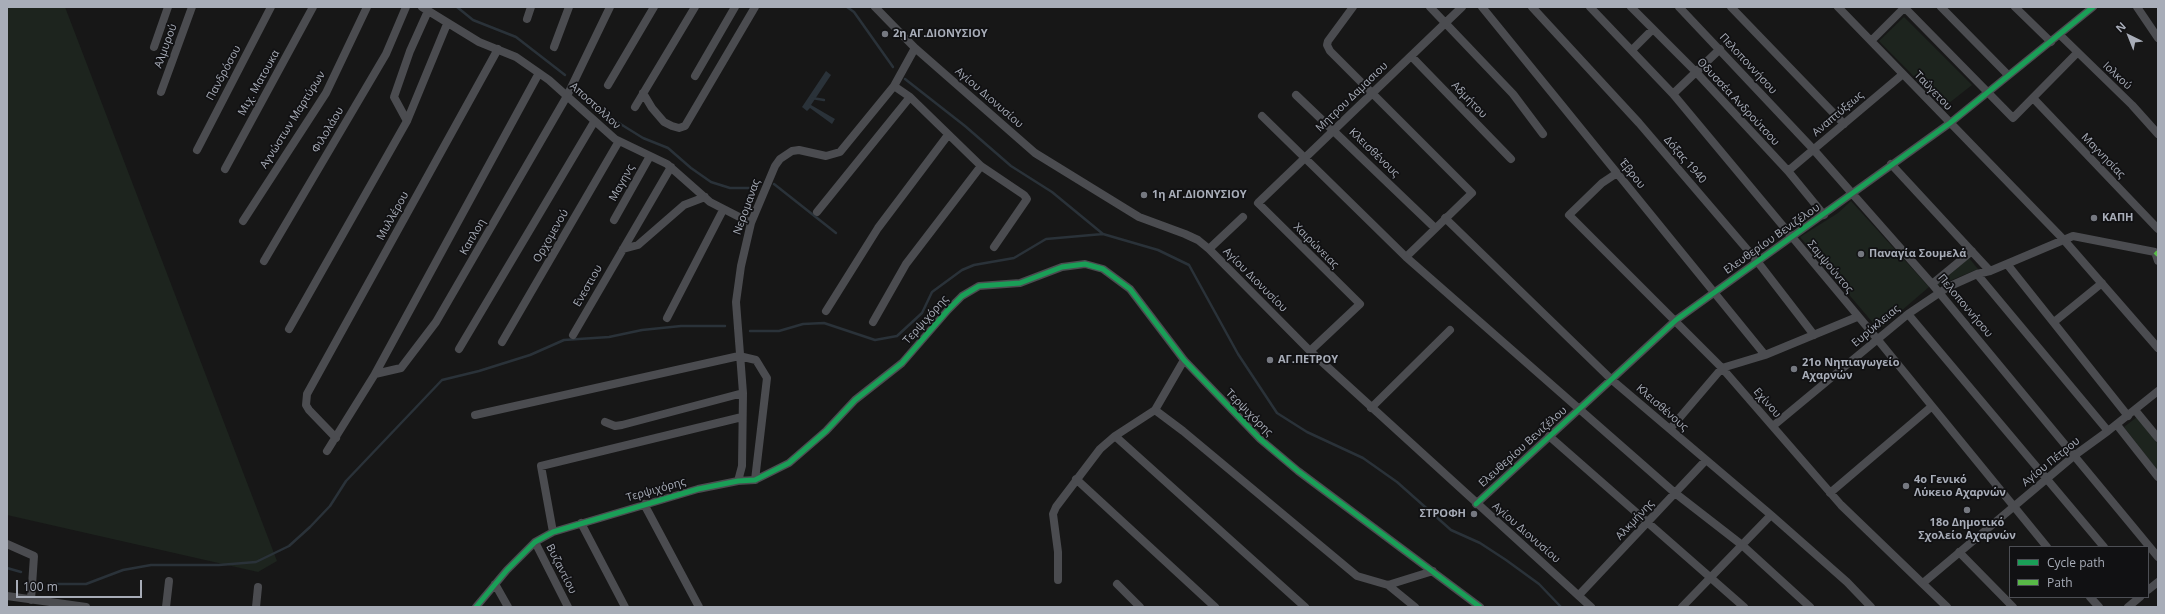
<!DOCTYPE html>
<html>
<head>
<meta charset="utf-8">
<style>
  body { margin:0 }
  #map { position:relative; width:2165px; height:614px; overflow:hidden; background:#171717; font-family:"Open Sans",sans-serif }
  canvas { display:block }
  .frame { position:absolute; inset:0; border:8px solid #a8adb8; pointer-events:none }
  .legend { position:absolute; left:2009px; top:546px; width:140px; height:52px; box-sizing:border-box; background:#111113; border:1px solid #4d4f55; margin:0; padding:5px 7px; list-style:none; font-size:12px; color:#a8adb8 }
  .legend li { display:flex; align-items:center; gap:8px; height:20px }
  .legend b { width:20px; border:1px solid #4d4f55 }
  .north { position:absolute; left:2109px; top:16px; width:40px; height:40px; -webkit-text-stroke:3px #111113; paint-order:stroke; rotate:317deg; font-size:11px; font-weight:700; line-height:16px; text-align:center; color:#a8adb8 }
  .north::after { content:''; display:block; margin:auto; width:14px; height:18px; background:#a8adb8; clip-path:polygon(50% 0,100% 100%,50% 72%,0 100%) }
  .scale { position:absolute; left:16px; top:580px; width:126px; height:18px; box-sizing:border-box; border:2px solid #a8adb8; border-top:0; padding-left:5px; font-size:12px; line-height:14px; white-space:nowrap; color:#a8adb8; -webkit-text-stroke:3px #111113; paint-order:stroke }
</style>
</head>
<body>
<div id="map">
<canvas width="2165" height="614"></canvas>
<div class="frame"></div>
<ul class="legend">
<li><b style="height:5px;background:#1a9f57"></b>Cycle path</li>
<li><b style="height:5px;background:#58b947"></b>Path</li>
</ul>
<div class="north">N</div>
<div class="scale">100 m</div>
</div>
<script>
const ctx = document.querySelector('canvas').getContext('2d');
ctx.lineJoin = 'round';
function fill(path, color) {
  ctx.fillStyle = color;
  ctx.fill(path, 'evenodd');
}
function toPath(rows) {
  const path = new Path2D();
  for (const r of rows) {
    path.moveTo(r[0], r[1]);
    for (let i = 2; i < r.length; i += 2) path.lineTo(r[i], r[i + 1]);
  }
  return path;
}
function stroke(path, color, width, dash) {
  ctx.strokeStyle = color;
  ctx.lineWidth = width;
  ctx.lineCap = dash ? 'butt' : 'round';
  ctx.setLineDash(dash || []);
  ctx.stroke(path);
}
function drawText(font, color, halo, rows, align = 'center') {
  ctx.font = font + ' "Open Sans",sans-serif';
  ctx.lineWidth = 3.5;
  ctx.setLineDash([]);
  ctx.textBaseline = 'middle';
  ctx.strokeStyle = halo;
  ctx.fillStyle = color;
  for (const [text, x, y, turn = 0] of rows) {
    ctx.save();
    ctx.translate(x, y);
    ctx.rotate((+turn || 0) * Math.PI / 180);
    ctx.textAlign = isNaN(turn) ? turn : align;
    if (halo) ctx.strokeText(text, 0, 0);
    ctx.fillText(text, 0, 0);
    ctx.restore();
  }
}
fill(toPath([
  [7,7,65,7,277,561,258,572,7,515],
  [1904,17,1972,85,1944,107,1879,41],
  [1851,201,1929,287,1879,330,1800,237,1838,213],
  [1969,258,1978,269,1935,287],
  [2137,417,2158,444,2157,470,2124,427]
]), '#1d241e');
fill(toPath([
  [826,71,831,75,811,105,835,119,832,124,810,108,807,111,802,107]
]), '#2a3239');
stroke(toPath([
  [457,7,473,20,516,37,565,75],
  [847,7,854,12,893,67],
  [905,79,965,126,1011,166,1052,192,1103,234,1158,250,1189,265,1238,354,1277,413,1307,432,1363,458,1397,482,1451,530,1480,543,1506,560,1539,584,1561,607],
  [585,97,614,120,643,138,668,148,691,168,711,182,730,188,751,188],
  [812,98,824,100],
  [774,184,836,233],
  [750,331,779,331,803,324,824,323,875,340,897,336,922,313,932,292,962,270,974,265,1014,258,1046,239,1103,234],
  [7,568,21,572],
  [49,584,86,584,123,570,151,565,219,565,256,562,289,546,310,527,330,506,346,481,442,380,479,371,530,355,564,340,609,337,642,330,681,326,725,326]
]), '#2a3239', 2.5);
stroke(toPath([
  [422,7,479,42,516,57,549,80,615,139,667,164,710,202,751,223],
  [875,7,915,48,1035,153,1139,217,1185,234,1198,240,1209,249,1310,351,1591,607],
  [1353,7,1328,41,1327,45,1330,51,1472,193,1406,257],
  [1430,7,1513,94,1543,134],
  [1482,7,1765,355],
  [1532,7,1639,123,1757,261,1814,335],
  [1590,7,1673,94,1878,340,2047,547],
  [1631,7,1696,72,1788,171,1824,215],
  [1679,7,1813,149,1932,284,2158,557],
  [1731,7,1844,124],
  [1838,7,2064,240,2158,348],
  [1904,7,2013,118,2077,53],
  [1941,7,2008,75],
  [2015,7,2051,42],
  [2137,7,2158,38],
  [527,19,531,7],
  [2060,35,2132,105,2158,134],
  [1871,41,1905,7],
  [154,47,168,7],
  [554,47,569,7],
  [1632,50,1653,29],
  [1411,56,1511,159],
  [695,76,735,7],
  [608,85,654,7],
  [894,86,910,97,981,166,1024,195,1027,199,994,247],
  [161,92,192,7],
  [643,93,652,108,664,122,672,126,679,128,685,126,755,7],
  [1673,94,1720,49],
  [1296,95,1435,228],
  [2033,98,2158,229],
  [635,107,695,7],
  [1262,116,1406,257,1675,493,1742,545,1810,607],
  [407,121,394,97,410,51,428,11],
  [197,150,271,7],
  [1891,164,1990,271],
  [225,169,313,7],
  [1788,171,1903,74],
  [1617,173,1602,183,1569,215,1722,368,1841,505,1947,607],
  [817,212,910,97],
  [1445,218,1612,380,1771,515,1847,582,1871,607],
  [614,220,650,156],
  [243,221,326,93,367,7],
  [623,249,638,245,684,205,705,197],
  [1209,249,1243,217],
  [264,261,386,54,406,7],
  [2007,264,2128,416],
  [1977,274,2108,431],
  [1932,284,1972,251],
  [826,311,878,228,948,135],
  [1908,314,2104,547],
  [667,318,723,210],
  [873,322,906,264,981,166],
  [2054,322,2102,283],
  [289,329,407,121,447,24],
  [573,335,671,167],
  [502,342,619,141],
  [459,349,594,122],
  [1310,351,1360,304,1258,203,1462,7],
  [375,374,539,73],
  [1371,408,1450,330],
  [1155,410,1184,360],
  [2135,410,2158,438],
  [475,415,739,356,756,360,767,378,755,480],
  [605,422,615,426,622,425,743,393],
  [2117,425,2158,477],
  [1773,426,1908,314,1948,287,1977,274,1990,271,2073,236,2155,252,2158,261],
  [1670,429,1722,368,1765,355,1857,317],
  [1115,436,1305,607],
  [1549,436,1744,607],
  [336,438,309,410,306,405,307,394,498,49],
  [327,451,375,374,401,368,436,322,567,96,610,7],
  [1076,479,1215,607],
  [738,481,742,466,743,393,736,302,741,266,751,223,775,166,780,159,792,151,799,150,826,156,840,152,894,86,915,48],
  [1830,493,1931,407],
  [644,504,699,607],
  [1476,504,1676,320,1950,123,2093,7],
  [581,523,625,607],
  [553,532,541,466,742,417],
  [535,542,568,607],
  [7,544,34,556,31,600],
  [1959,552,2013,607],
  [1058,580,1058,552,1053,514,1056,507,1100,449,1115,436,1155,410,1183,431,1357,576,1388,585,1433,571],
  [1923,583,2075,455,2108,431,2158,391],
  [495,584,508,607],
  [1117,584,1140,607],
  [1388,585,1415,607],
  [2148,590,2158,582],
  [1579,595,1706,460],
  [7,596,86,607],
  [2090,597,2099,607],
  [166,607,169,581],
  [256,607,258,587],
  [476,607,507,570,535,542,553,532,698,489,738,481,755,480,789,463,826,431,855,400,902,363,948,310,962,296,979,286,1020,283,1062,267,1085,264,1103,269,1130,289,1184,360,1260,439,1298,471,1480,607],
  [1682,607,1771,515],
  [2128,607,2140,597]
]), '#4b4c50', 8);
stroke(toPath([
  [2155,252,2158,255]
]), '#58b947', 4, [8, 4]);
stroke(toPath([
  [1476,504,1676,320,1950,123,2093,7],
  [476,607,507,570,535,542,553,532,698,489,738,481,755,480,789,463,826,431,855,400,902,363,948,310,962,296,979,286,1020,283,1062,267,1085,264,1103,269,1130,289,1184,360,1260,439,1298,471,1480,607]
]), '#1a9f57', 5);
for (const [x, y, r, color] of [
  [885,34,4,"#757880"],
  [1144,195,4,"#757880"],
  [2094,218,4,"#757880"],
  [1861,254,4,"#757880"],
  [1270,360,4,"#757880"],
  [1794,369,4,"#757880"],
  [1906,486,4,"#757880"],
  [1967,510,4,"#757880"],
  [1474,514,4,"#757880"]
]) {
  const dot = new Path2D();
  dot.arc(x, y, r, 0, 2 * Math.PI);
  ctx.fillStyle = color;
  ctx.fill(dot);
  stroke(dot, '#111113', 1.5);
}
drawText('bold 11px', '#a8adb8', '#111113', [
  ["2η ΑΓ.ΔΙΟΝΥΣΙΟΥ",893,34],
  ["1η ΑΓ.ΔΙΟΝΥΣΙΟΥ",1152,195],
  ["ΚΑΠΗ",2102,218],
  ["Παναγία Σουμελά",1869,254],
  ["ΑΓ.ΠΕΤΡΟΥ",1278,360],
  ["21ο Νηπιαγωγείο",1802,363],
  ["Αχαρνών",1802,376],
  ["4o Γενικό",1914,480],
  ["Λύκειο Αχαρνών",1914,493],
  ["ΣΤΡΟΦΗ",1466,514,"right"],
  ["18ο Δημοτικό",1967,523,"center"],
  ["Σχολείο Αχαρνών",1967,536,"center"]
], 'left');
drawText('11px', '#a8adb8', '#111113', [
  ["Αλμυρού",166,46,-70],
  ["Πελοποννήσου",1748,64,47],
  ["Πανδρόσου",224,73,-62],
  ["Ιολκού",2117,76,43],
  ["Μιχ. Ματουκα",259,83,-61],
  ["Ταΰγετου",1933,91,46],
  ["Μητρου Δαμασιου",1352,97,-44],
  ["Αγίου Διονυσίου",989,98,41],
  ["Αδμήτου",1469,100,46],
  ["Οδυσσέα Ανδρούτσου",1738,102,47],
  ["Αποστολλον",595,106,42],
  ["Αναπτύξεως",1838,114,-40],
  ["Αγνώστων Μαρτύρων",293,120,-58],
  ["Φιλολάου",328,130,-59],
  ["Κλεισθένους",1374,153,44],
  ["Μαγνησίας",2103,156,46],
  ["Δόξας 1940",1685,160,49],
  ["Έβρου",1632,174,51],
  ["Μαγηνς",622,183,-61],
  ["Νερομανας",747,207,-70],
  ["Μυλλέρου",393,216,-61],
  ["Ορχομενού",551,236,-60],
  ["Καπλοη",473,237,-60],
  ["Ελευθερίου Βενιζέλου",1772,239,-35],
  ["Χαιρώνειας",1316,246,45],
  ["Σαμψούντος",1830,267,50],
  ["Αγίου Διονυσίου",1255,280,45],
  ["Ενεστιου",588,286,-60],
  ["Πελοποννήσου",1965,306,50],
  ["Τερψιχόρης",926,320,-48],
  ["Ευρύκλειας",1876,326,-40],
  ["Εχίνου",1767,403,49],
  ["Κλεισθένους",1662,408,41],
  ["Τερψιχόρης",1249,413,45],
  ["Ελευθερίου Βενιζέλου",1523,447,-42],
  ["Αγίου Πέτρου",2051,462,-39],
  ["Τερψιχόρης",656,490,-16],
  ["Αλκμήνης",1635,520,-47],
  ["Αγίου Διονυσίου",1526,533,41],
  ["Βυζαντίου",561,569,63]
]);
</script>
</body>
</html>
